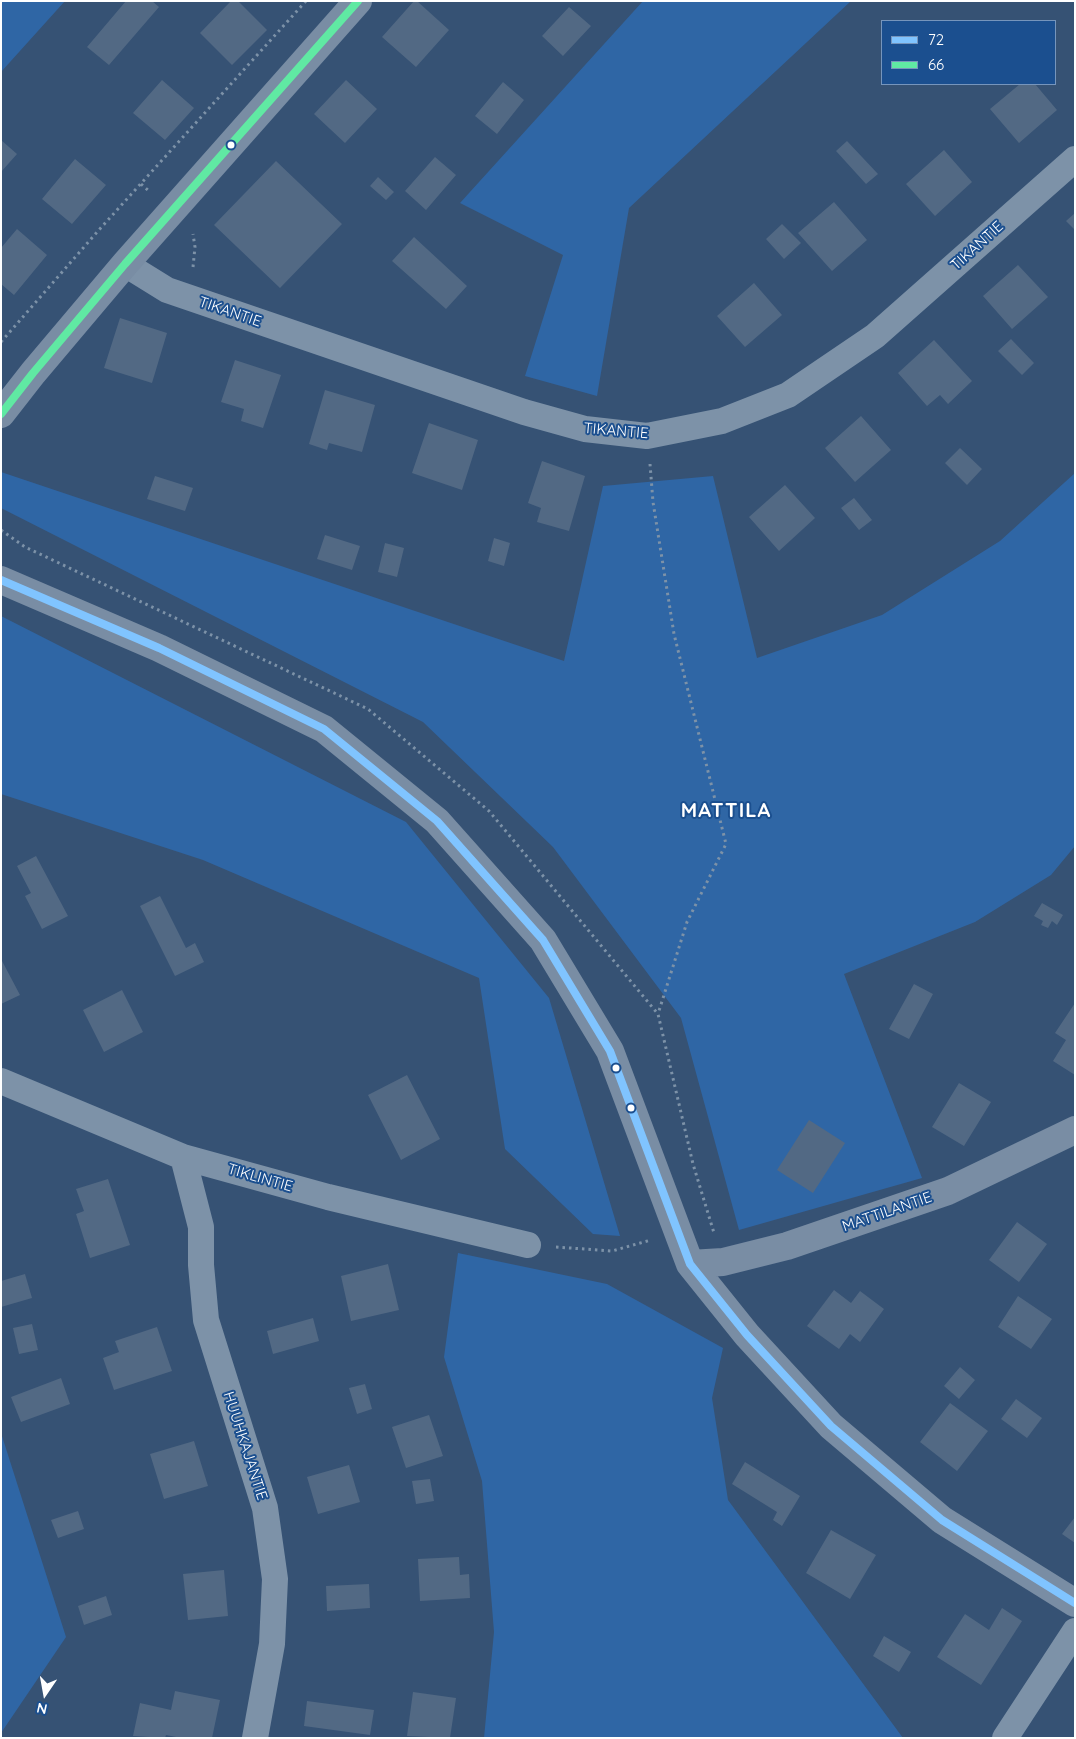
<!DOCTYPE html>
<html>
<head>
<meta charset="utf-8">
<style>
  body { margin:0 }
  #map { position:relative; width:1076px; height:1739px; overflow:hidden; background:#365274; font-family:Quicksand,sans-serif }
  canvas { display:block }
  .frame { position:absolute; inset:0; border:2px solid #fff; pointer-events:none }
  .legend { position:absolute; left:881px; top:20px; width:175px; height:65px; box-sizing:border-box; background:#1b4f8f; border:1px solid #7695bc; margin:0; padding:6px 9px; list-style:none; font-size:15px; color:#fff }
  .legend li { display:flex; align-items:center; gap:10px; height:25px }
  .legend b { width:25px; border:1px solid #7695bc }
  .north { position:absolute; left:20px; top:1669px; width:50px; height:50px; -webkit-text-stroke:4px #1b4f8f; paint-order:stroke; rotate:192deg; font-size:14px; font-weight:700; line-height:20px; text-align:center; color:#fff }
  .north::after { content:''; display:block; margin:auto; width:18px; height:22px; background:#fff; clip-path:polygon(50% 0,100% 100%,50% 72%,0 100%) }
</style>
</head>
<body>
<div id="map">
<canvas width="1076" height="1739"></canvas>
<div class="frame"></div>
<ul class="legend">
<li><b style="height:6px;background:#80c4ff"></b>72</li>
<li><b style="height:6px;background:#60e9a3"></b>66</li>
</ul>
<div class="north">N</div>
</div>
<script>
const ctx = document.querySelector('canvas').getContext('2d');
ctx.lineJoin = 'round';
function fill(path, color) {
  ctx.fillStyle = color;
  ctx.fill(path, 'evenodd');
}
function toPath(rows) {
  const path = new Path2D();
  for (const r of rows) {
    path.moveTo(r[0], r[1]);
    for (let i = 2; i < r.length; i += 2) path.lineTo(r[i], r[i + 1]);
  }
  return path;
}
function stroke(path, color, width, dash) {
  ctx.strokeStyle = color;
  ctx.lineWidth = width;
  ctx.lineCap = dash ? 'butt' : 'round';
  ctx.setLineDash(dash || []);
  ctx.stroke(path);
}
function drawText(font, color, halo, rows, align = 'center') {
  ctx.font = font + ' Quicksand,sans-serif';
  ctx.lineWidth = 4;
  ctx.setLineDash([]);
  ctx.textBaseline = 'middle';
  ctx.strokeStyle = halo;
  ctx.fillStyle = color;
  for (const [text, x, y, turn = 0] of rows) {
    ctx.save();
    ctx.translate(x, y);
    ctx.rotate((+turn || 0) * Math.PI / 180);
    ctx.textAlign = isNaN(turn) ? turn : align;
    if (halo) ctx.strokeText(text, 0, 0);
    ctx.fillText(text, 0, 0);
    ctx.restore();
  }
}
fill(toPath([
  [1,1,65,1,1,72],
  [643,1,851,1,629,208,597,396,525,376,563,255,460,203],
  [1,472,564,661,603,486,713,476,757,658,882,615,1000,541,1075,473,1075,846,1051,875,975,922,844,974,922,1178,739,1230,681,1018,553,847,423,722,1,508],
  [1,616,406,822,549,998,620,1236,593,1234,505,1149,479,978,203,860,1,794],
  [458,1253,607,1284,723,1348,712,1398,728,1500,903,1738,484,1738,494,1632,482,1481,444,1357],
  [1,1433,66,1637,1,1733]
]), '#2f66a5');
fill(toPath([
  [126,1,152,1,159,7,109,65,87,47],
  [231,1,238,1,267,30,232,65,200,33],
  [414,1,417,1,449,30,416,67,382,37],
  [569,7,591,26,563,56,542,36],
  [162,80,194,108,165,140,133,113],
  [346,80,377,109,345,143,314,114],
  [503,82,524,100,497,134,475,116],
  [1020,84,1035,84,1057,110,1019,143,990,109],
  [1,140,17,154,1,172],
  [847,141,878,174,866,184,836,151],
  [944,150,972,182,935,216,906,184],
  [435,157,456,175,426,210,405,191],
  [75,159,106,185,72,224,42,199],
  [276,161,342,224,280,288,214,225],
  [378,177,394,192,386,200,370,186],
  [834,202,867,240,832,271,798,233],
  [1075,213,1075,230,1066,221],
  [782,224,801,243,784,259,766,239],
  [17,229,47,255,14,295,1,284,1,248],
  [414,237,467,286,446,309,392,261],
  [1018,265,1048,297,1012,329,983,296],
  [754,283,782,315,745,347,717,316],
  [120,318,167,333,152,383,104,368],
  [1011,339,1034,363,1022,375,998,351],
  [934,340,972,381,948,404,940,395,927,406,898,373],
  [235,360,281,375,263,428,241,421,244,409,221,402],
  [325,390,375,405,362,452,329,443,327,450,309,444],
  [861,416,891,450,855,482,825,448],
  [429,423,478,440,462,490,412,473],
  [960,448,982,469,967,485,945,463],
  [542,461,585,476,569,531,537,522,541,508,528,503],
  [155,476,193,488,185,511,147,499],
  [785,485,815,518,779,551,749,517],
  [854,498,872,520,859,530,841,508],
  [325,535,360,546,352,570,317,559],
  [494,538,510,543,504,566,488,561],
  [385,543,404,548,397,577,378,572],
  [36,856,68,916,42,929,25,896,31,893,17,866],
  [160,896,186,948,195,943,204,962,175,976,140,906],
  [1042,903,1063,915,1057,925,1052,921,1048,928,1041,925,1043,921,1034,916],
  [1,959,20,995,1,1004],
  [914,984,933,994,909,1039,889,1029],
  [122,990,143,1032,104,1052,83,1010],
  [1075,1003,1075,1075,1053,1061,1066,1040,1055,1033],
  [407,1075,440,1139,401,1160,368,1095],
  [959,1083,991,1102,964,1146,932,1127],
  [809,1120,845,1143,813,1193,777,1170],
  [108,1179,130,1245,90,1258,76,1214,84,1211,76,1189],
  [1017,1222,1047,1244,1019,1282,989,1260],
  [388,1264,399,1310,351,1321,341,1276],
  [25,1274,32,1298,1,1307,1,1281],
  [834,1290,851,1303,860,1291,884,1309,860,1342,850,1334,839,1349,807,1326],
  [1018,1296,1052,1319,1031,1349,998,1327],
  [313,1318,319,1341,273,1354,267,1331],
  [32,1324,38,1350,19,1354,13,1328],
  [157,1327,172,1371,114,1390,103,1358,119,1352,115,1341],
  [960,1367,975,1380,959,1399,944,1386],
  [61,1378,70,1404,21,1422,11,1397],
  [365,1384,372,1409,357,1414,349,1388],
  [1016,1399,1042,1418,1027,1438,1001,1419],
  [950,1403,988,1431,957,1471,920,1442],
  [429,1415,443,1456,406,1468,392,1427],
  [194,1441,208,1486,164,1499,150,1454],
  [745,1462,800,1496,782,1526,773,1520,777,1512,732,1484],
  [349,1465,360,1502,318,1514,307,1477],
  [430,1479,434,1501,416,1504,412,1481],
  [78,1511,84,1529,58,1538,51,1520],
  [1075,1517,1075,1543,1062,1534],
  [831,1530,876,1555,850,1599,806,1573],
  [459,1557,460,1575,469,1574,470,1598,420,1601,418,1559],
  [224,1570,228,1616,188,1620,183,1574],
  [369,1584,370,1608,327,1611,326,1586],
  [106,1596,112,1615,84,1625,78,1606],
  [1002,1608,1022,1621,981,1685,937,1657,965,1614,989,1630],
  [884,1636,911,1652,899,1672,873,1656],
  [175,1691,220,1700,212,1738,181,1738,166,1735,165,1738,133,1736,140,1703,171,1710],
  [413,1692,456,1698,450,1738,407,1736],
  [307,1701,374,1710,370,1735,304,1726]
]), '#526984');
stroke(toPath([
  [141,184,150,192],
  [193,267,195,247,193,234],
  [1,342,98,231,306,1],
  [650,464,653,502,674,634,726,844,687,922,658,1014],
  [1,530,25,547,368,709,489,811,658,1014,693,1164,714,1233],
  [556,1247,612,1251,651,1240]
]), '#7d92a8', 3, [2.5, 4]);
stroke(toPath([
  [125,264,167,290,524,412,585,429,647,436,722,421,788,395,875,336,1075,159],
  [1,1081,183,1157,328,1197,528,1245],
  [183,1157,201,1227,201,1265,206,1320,265,1508,275,1579,272,1644,255,1738],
  [1005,1738,1075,1631]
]), '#7d92a8', 26);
stroke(toPath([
  [1,414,33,373,125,264,358,1],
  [1,580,159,648,324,729,437,821,543,940,610,1051,690,1264,747,1335,831,1426,942,1520,1075,1603],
  [690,1264,723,1262,787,1246,948,1191,1075,1130]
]), '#798da4', 28);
stroke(toPath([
  [1,580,159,648,324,729,437,821,543,940,610,1051,690,1264,747,1335,831,1426,942,1520,1075,1603]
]), '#80c4ff', 8);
stroke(toPath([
  [1,414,33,373,125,264,358,1]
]), '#60e9a3', 8);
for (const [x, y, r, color] of [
  [231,145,4.5,"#fff"],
  [616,1068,4.5,"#fff"],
  [631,1108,4.5,"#fff"]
]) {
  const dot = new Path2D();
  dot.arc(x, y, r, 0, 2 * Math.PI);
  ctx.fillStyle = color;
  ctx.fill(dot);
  stroke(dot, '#1b4f8f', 2);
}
drawText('15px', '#fff', '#1b4f8f', [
  ["TIKANTIE",977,246,-42],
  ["TIKANTIE",230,312,19],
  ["TIKANTIE",616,431,5],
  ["TIKLINTIE",260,1178,16],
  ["MATTILANTIE",887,1212,-19],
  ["HUUHKAJANTIE",245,1446,72]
]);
ctx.letterSpacing = '1px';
drawText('bold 20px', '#fff', '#1b4f8f', [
  ["MATTILA",726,811]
]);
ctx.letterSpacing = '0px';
</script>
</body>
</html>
